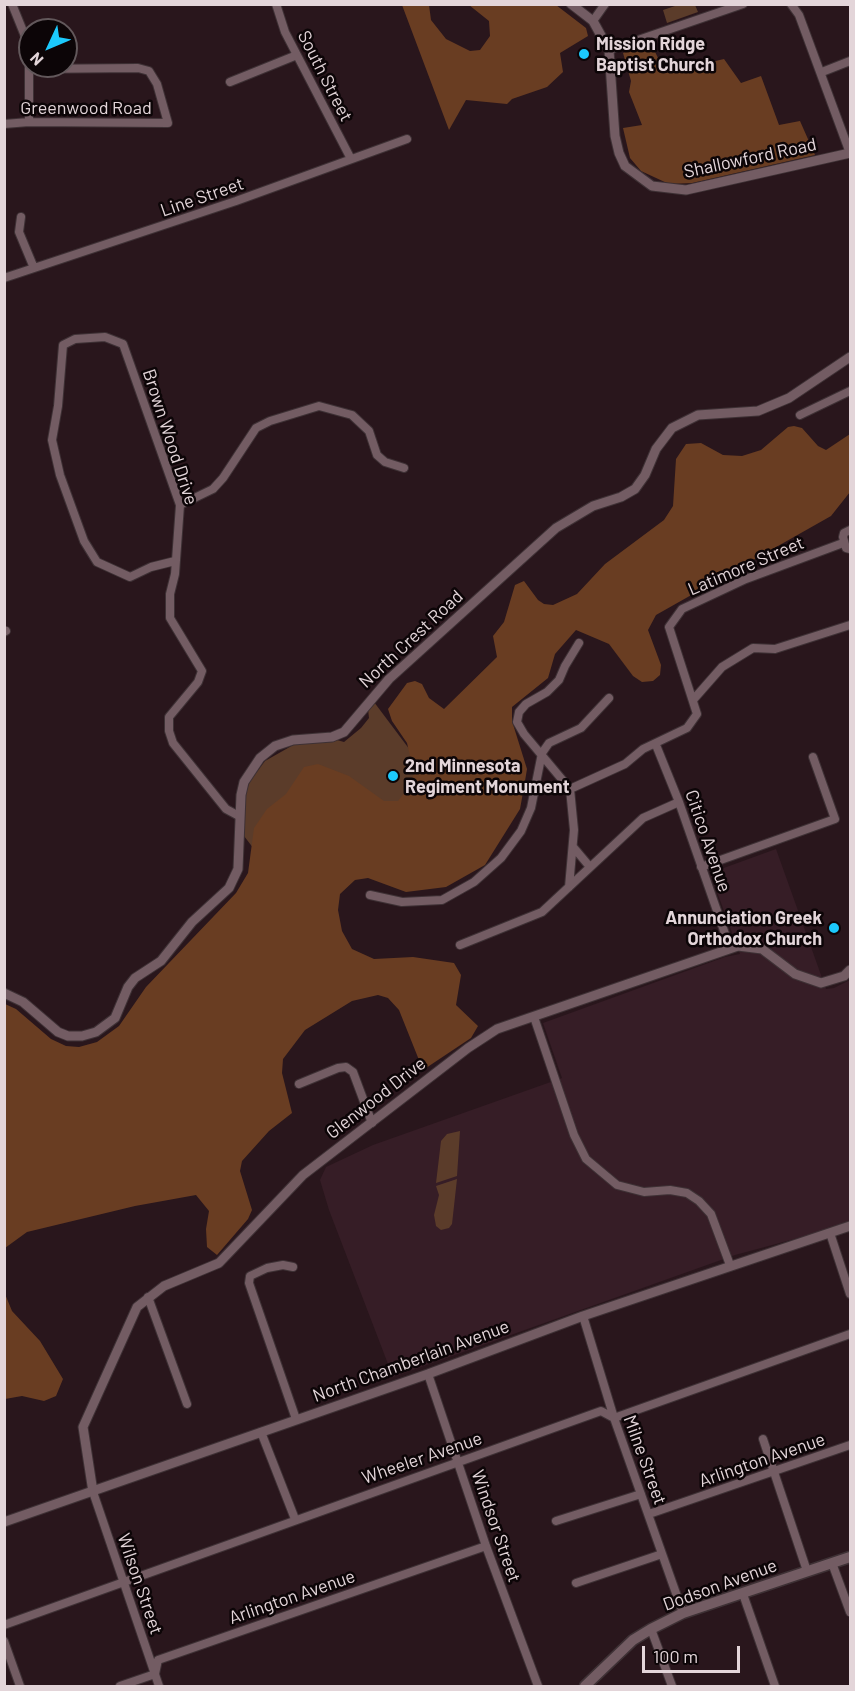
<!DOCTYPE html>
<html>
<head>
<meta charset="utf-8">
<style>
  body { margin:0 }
  #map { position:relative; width:855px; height:1691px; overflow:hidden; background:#29161c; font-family:Barlow,sans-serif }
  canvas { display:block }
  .frame { position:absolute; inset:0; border:6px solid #e3d5d9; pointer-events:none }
  .north { position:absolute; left:18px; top:18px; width:60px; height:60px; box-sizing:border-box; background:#0c0507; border:2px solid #62585b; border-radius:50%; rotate:226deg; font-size:16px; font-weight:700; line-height:24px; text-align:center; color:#e3d5d9 }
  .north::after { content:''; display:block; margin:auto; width:21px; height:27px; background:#1cc9fc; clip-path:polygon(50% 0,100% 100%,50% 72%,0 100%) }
  .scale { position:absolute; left:642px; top:1646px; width:98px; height:27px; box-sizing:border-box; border:3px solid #e3d5d9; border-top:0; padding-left:8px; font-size:18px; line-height:21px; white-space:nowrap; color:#e3d5d9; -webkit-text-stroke:4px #0c0507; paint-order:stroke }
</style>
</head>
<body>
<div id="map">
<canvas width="855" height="1691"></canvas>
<div class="frame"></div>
<div class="north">N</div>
<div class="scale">100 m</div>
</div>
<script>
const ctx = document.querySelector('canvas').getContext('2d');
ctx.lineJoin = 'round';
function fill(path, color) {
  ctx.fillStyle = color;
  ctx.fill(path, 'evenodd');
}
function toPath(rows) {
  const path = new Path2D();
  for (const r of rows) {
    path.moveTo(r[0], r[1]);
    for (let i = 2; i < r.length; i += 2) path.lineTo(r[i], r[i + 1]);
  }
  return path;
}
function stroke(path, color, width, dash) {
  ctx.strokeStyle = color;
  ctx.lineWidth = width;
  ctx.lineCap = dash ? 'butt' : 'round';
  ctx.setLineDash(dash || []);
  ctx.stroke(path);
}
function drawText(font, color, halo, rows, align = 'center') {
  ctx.font = font + ' Barlow,sans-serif';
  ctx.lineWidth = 5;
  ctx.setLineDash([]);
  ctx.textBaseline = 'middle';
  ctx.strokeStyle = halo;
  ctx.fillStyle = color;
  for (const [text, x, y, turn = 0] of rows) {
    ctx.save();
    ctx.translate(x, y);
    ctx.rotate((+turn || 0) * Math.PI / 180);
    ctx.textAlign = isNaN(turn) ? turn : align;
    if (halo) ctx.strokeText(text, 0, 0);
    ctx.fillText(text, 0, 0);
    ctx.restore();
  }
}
fill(toPath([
  [776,849,826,989,834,988,850,980,850,1224,735,1255,393,1377,329,1210,320,1180,326,1167,373,1145,562,1078,543,1023,725,957,740,954,710,873]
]), '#361d26');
fill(toPath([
  [678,5,695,5,698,12,667,23,663,10],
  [374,702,443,794,310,922,244,836,245,795,250,781,265,761,295,744,337,740,344,742,361,728,369,718,368,709],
  [460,1131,457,1176,436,1183,441,1141,447,1134],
  [457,1179,452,1224,449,1228,441,1230,436,1226,434,1215,439,1195,436,1186]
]), '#5b3c2a');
fill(toPath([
  [402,5,429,5,431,20,446,39,470,51,480,50,490,36,489,21,469,5,556,5,586,28,588,36,560,53,563,72,547,87,512,99,507,104,466,100,449,130],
  [650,41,665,73,724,59,741,83,761,76,779,125,800,121,815,155,692,183,669,184,641,171,630,158,623,128,642,125,629,92,631,81,623,53],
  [794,426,802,428,818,446,826,450,850,434,850,492,831,516,656,615,648,630,661,665,660,675,653,681,642,682,633,676,609,644,576,630,555,654,548,678,512,707,512,721,527,769,524,787,520,809,485,865,446,887,406,892,368,878,355,880,340,894,338,910,342,931,352,949,374,959,413,957,454,963,461,975,456,1005,478,1026,471,1038,423,1070,399,1010,388,998,378,995,352,1001,305,1030,283,1059,282,1073,292,1113,269,1131,242,1161,240,1171,252,1210,248,1219,217,1255,207,1247,206,1229,209,1211,196,1195,135,1206,27,1232,5,1248,5,1004,16,1009,51,1039,66,1046,79,1047,97,1042,119,1026,146,987,236,893,248,873,254,828,267,809,286,794,304,767,318,764,349,776,384,801,398,801,409,787,414,773,407,743,392,721,388,709,407,683,415,681,422,684,429,698,444,709,497,657,493,636,504,622,515,585,524,581,538,600,544,604,553,605,577,594,605,564,664,520,673,506,676,459,686,444,701,443,723,455,742,456,761,450,788,427],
  [5,1294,12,1311,40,1341,63,1379,56,1396,44,1401,22,1396,5,1399]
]), '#693d22');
const minor = toPath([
  [12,4,29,46,29,122],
  [276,4,285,32,351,159],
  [791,4,799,15,850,153],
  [593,21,605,4],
  [609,50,743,4],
  [822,72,850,61],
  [230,82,297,55],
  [4,124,29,122,168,123,157,84,149,71,138,68,29,69],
  [21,217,19,232,34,268],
  [4,278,236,201,407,139],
  [800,415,850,391],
  [180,505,213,489,223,478,256,428,270,421,319,406,352,415,369,431,377,455,385,462,404,468],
  [850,530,844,533,843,537,846,548,850,549],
  [175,561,151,567,130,577,97,562,84,541,60,475,52,440,58,406,63,345,75,339,105,337,123,344,180,505,175,574,170,594,170,618,202,671,198,682,169,717,169,731,173,743,226,809,239,816],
  [4,632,6,631],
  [693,700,722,667,753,648,775,649,850,625],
  [656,745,679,802,730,948],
  [570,789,625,764,643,749,687,728,697,714,669,627,682,609,746,579,843,543],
  [574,848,590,867],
  [701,867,835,819,813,757],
  [569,887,574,830,570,789,524,734,517,722,519,712,526,704,547,692,559,680,565,666,579,643],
  [370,895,402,902,442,900,474,882,501,858,521,831,531,808,542,753,549,743,581,728,609,698],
  [460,945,542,912,643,818,679,802],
  [534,1017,574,1135,586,1159,617,1185,644,1192,670,1190,687,1193,699,1201,711,1214,730,1265],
  [299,1084,338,1068,346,1067,353,1072,372,1123],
  [830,1233,850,1294],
  [293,1267,283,1265,267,1268,250,1276,249,1283,296,1419],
  [148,1297,187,1404],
  [583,1316,614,1418,683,1613],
  [428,1374,486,1546,538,1686],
  [261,1432,295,1519],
  [763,1439,807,1571],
  [93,1492,159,1686],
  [649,1514,850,1445],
  [556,1521,641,1494],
  [832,1563,850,1612],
  [576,1583,662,1554],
  [743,1594,775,1686],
  [4,1625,601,1411,614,1418,850,1334],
  [651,1629,672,1686],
  [4,1641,20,1686],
  [120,1686,155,1674,158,1660,486,1546]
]);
const tertiary = toPath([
  [571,4,593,21,609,50,615,136,619,153,625,166,652,186,686,190,850,153],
  [4,993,23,1002,58,1032,68,1036,82,1036,96,1032,115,1018,128,987,135,978,161,961,192,922,229,888,238,869,241,795,244,782,260,758,275,746,293,740,332,737,344,732,389,679,556,528,593,506,621,497,635,489,645,475,656,449,672,428,698,415,758,411,789,398,850,357],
  [93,1492,83,1427,137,1307,164,1286,219,1263,303,1175,468,1048,497,1029,738,946,762,949,795,974,821,983,844,976,850,970],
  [4,1522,428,1374,583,1316,850,1226]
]);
const secondary = toPath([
  [585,1686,633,1640,651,1629,683,1613,850,1557]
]);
stroke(minor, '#3e3135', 10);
stroke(tertiary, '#3e3135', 11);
stroke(secondary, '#3e3135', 13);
stroke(minor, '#735c63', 8);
stroke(tertiary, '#735c63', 9);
stroke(secondary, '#735c63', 10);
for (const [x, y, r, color] of [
  [584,54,6,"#1cc9fc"],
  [393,776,6,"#1cc9fc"],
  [834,928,6,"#1cc9fc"]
]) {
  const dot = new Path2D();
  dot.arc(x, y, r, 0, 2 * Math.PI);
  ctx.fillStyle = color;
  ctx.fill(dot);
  stroke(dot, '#0c0507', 2);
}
drawText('bold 18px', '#e3d5d9', '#0c0507', [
  ["Mission Ridge",596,44],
  ["Baptist Church",596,65],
  ["2nd Minnesota",405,766],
  ["Regiment Monument",405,787],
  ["Annunciation Greek",822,918,"right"],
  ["Orthodox Church",822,939,"right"]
], 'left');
drawText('18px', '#e3d5d9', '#0c0507', [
  ["South Street",325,76,63],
  ["Greenwood Road",86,108],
  ["Shallowford Road",750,158,-12],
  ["Line Street",202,197,-19],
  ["Brown Wood Drive",170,437,72],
  ["Latimore Street",746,566,-23],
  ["North Crest Road",411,639,-43],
  ["Citico Avenue",708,841,71],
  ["Glenwood Drive",376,1098,-38],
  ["North Chamberlain Avenue",411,1361,-20],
  ["Wheeler Avenue",422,1458,-19],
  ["Milne Street",645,1460,70],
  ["Arlington Avenue",762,1460,-19],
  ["Windsor Street",496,1526,71],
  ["Wilson Street",140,1584,71],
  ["Dodson Avenue",720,1585,-20],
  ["Arlington Avenue",292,1597,-19]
]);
</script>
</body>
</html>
